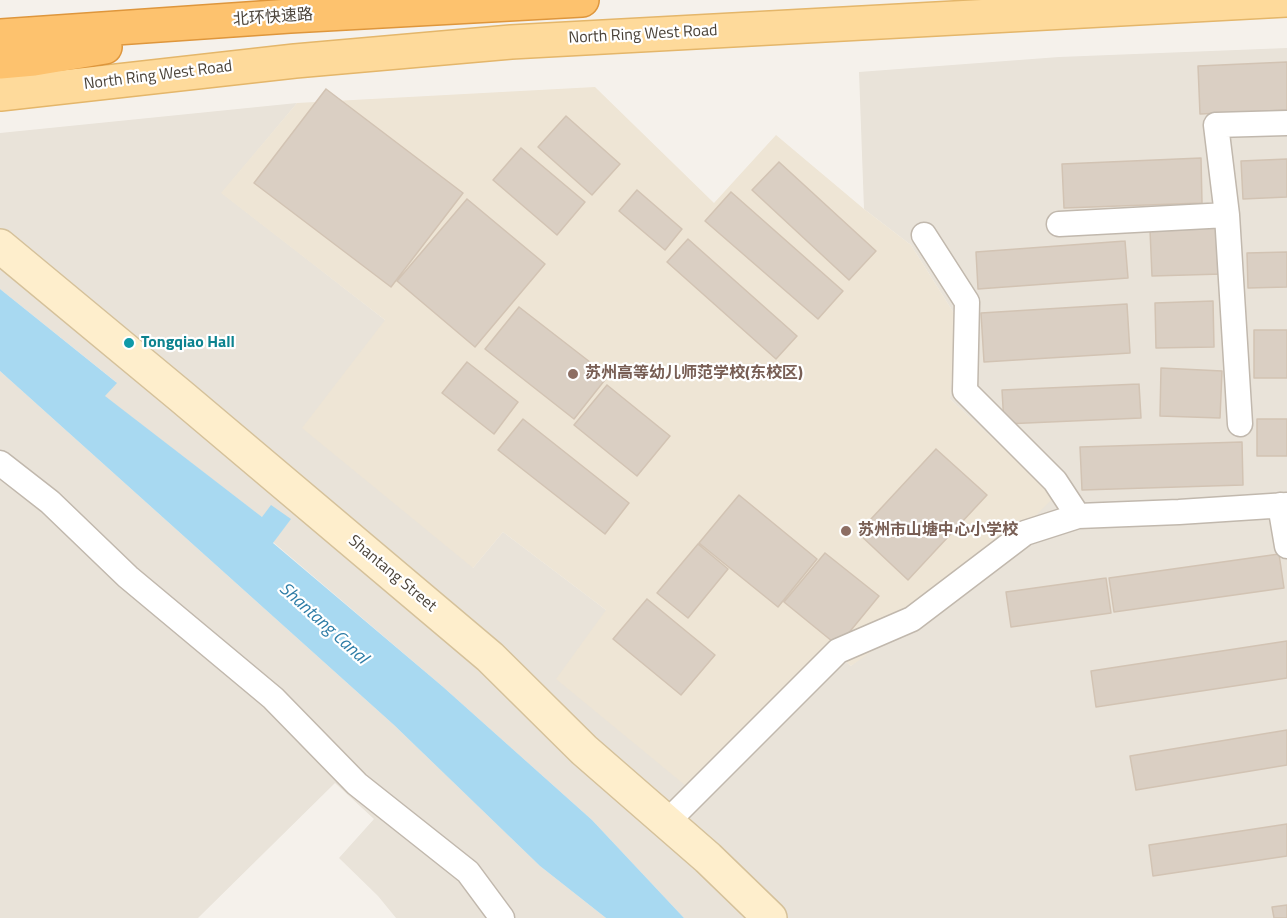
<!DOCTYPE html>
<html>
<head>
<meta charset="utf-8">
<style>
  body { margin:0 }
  canvas { display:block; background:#f5f1eb }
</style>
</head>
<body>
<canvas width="1287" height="918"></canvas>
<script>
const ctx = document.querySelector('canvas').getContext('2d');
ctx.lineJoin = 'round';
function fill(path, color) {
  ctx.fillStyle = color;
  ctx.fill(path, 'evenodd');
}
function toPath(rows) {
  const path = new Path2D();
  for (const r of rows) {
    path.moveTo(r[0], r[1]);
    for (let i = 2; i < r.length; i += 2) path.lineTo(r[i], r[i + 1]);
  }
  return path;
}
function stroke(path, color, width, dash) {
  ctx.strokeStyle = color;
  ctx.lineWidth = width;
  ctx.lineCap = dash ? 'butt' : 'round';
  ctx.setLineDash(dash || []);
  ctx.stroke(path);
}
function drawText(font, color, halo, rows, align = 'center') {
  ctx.font = font + ' "Titillium Web","Noto Sans SC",sans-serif';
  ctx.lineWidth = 4.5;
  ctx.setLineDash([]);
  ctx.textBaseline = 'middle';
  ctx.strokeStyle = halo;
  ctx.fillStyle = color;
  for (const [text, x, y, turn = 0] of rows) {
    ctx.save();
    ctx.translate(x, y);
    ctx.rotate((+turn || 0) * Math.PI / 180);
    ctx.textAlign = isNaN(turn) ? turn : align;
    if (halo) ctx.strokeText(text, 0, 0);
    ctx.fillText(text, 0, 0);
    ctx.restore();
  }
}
fill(toPath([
  [1287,48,1287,918,684,918,592,820,442,686,273,542,290,519,263,518,104,396,116,382,0,289,0,133,297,103,222,193,385,320,473,568,503,532,606,610,833,651,851,666,1054,496,950,399,957,318,911,245,864,209,859,72,1059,57],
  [0,371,394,725,540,866,606,918,396,918,378,896,339,858,374,819,335,783,198,918,0,918]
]), '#e9e3d9');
fill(toPath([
  [595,87,714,203,776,135,864,209,911,245,957,318,950,399,1055,496,975,578,851,666,833,651,697,795,556,679,606,610,503,532,473,568,302,428,385,320,221,193,297,103]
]), '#eee5d5');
fill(toPath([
  [0,289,117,383,105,396,262,517,271,505,291,519,273,543,442,686,592,820,684,918,606,918,540,866,394,725,0,371]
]), '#a8d9f1');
const building = toPath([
  [1287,62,1287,110,1200,114,1198,66,1287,62],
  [326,89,463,193,391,287,254,183,326,89],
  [566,116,620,164,592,195,538,147,566,116],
  [521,148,585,202,557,235,493,180,521,148],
  [1201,158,1202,203,1064,208,1062,164,1201,158],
  [1287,159,1287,197,1243,199,1241,161,1287,159],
  [779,162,876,251,849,280,752,190,779,162],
  [637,190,682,229,665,250,619,211,637,190],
  [731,192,843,291,818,319,705,221,731,192],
  [467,199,545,264,475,347,397,281,467,199],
  [1220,227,1222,274,1152,276,1150,230,1220,227],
  [688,239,797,336,776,359,667,262,688,239],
  [1125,241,1128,278,978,289,976,252,1125,241],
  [1287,252,1287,287,1248,288,1247,253,1287,252],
  [1213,301,1214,347,1156,348,1155,303,1213,301],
  [1127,304,1130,353,984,362,981,313,1127,304],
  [519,307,608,376,574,419,485,349,519,307],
  [1254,330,1287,330,1287,378,1254,378,1254,330],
  [467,362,518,402,494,434,442,393,467,362],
  [1161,368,1222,371,1220,418,1160,416,1161,368],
  [1139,384,1141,418,1004,424,1002,390,1139,384],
  [607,385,670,436,637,476,574,425,607,385],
  [523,419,629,503,605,534,498,450,523,419],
  [1257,419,1287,419,1287,456,1257,456,1257,419],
  [1242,442,1243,485,1082,490,1080,447,1242,442],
  [936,449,987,495,908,580,858,533,936,449],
  [739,495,817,559,778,607,699,543,739,495],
  [698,544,728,569,688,618,657,593,698,544],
  [825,553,879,596,838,646,784,602,825,553],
  [1279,554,1284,588,1114,612,1109,578,1279,554],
  [1106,578,1111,613,1011,627,1006,592,1106,578],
  [647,599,715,655,681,695,613,639,647,599],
  [1287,641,1287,678,1096,707,1091,671,1287,641],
  [1287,730,1287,765,1136,790,1130,756,1287,730],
  [1287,824,1287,856,1153,876,1149,845,1287,824],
  [1287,905,1287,918,1274,918,1272,907,1287,905]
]);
fill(building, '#dacfc3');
stroke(building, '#d2c3b3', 1.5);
const street = toPath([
  [1059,224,1227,215],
  [924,235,967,302,965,391,1055,481,1078,516],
  [1240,424,1227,215,1216,125,1287,123],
  [0,463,50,502,128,577,273,698,357,784,468,872,502,918],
  [1280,505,1287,546],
  [667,822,838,651,912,619,1025,533,1078,516,1179,512,1287,505]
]);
const secondary = toPath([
  [0,246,182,397,490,657,584,750,708,858,770,918]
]);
const primary = toPath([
  [0,94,295,61,511,42,1287,0]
]);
const highway = toPath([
  [0,36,290,16,582,0],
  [0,62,34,59,105,47]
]);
stroke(street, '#c1b8ad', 27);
stroke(secondary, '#d5c19a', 36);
stroke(primary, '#e4b66a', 36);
stroke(highway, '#de963c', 36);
stroke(street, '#fff', 24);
stroke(secondary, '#feeecc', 33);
stroke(primary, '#feda9b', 33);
stroke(highway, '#fdc26e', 33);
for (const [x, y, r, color] of [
  [129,343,6,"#0f9aa8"],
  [573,374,6,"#8d6e63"],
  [846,531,6,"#8d6e63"]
]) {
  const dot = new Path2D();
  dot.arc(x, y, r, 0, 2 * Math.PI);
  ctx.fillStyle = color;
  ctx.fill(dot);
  stroke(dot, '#fff', 2);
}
drawText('16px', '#4a4238', '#fff', [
  ["北环快速路",273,18,-4],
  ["North Ring West Road",643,35,-3],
  ["North Ring West Road",158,76,-7],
  ["Shantang Street",392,574,40]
]);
drawText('bold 16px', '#0d838f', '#fff', [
  ["Tongqiao Hall",141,343]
], 'left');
drawText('bold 16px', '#785e54', '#fff', [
  ["苏州高等幼儿师范学校(东校区)",585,374],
  ["苏州市山塘中心小学校",858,531]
], 'left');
drawText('italic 18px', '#2d7ca6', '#fff', [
  ["Shantang Canal",323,624,42]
]);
</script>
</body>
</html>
